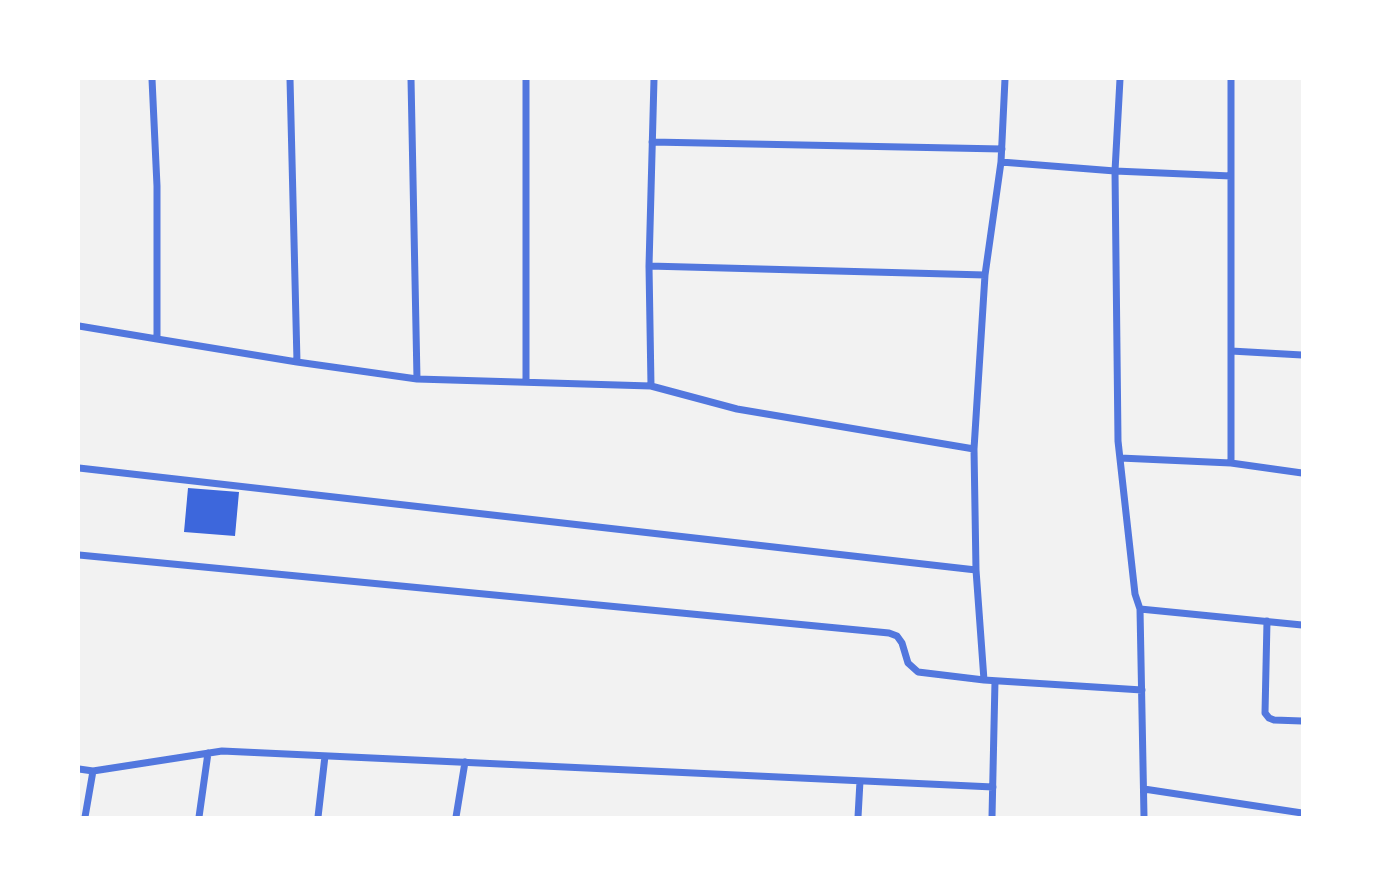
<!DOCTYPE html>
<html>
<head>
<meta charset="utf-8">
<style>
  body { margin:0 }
  #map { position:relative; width:1381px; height:896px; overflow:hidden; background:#f2f2f2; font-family:Bitter,serif }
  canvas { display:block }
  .frame { position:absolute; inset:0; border:80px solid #fff; pointer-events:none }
</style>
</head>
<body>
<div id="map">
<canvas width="1381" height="896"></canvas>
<div class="frame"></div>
</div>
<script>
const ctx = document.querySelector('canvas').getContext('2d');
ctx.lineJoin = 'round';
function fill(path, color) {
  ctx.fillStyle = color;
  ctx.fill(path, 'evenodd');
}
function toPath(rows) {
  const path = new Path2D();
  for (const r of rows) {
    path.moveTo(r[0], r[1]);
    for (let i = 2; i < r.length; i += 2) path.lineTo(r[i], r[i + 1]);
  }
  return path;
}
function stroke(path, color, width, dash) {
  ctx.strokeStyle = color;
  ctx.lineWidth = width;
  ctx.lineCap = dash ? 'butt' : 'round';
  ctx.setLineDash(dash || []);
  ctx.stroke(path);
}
fill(toPath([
  [188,488,239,492,235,536,184,532]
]), '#3d67dc');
stroke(toPath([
  [152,79,157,186,157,339,297,362,290,79],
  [411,79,417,379,651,386,649,266,654,79],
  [526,79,526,382],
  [1120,79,1115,171,1118,441,1135,594,1140,609],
  [1231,79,1231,463],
  [652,142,1002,149],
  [1001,162,1115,171,1231,176],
  [649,266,985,275],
  [79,326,157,339],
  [1231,351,1302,355],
  [297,362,417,379],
  [651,386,737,409,974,449,985,275,1001,162,1005,79],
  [974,449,976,570],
  [1120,458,1231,463,1302,473],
  [79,468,976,570,984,680],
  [79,555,889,633,897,636,902,643,908,663,918,672,984,680,1142,690],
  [1267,621,1265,713,1269,718,1274,720,1302,721],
  [79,769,93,771],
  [1144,789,1302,813],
  [85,817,93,771,222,751,993,787],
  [199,817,208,753],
  [318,817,325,756],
  [456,817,465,762],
  [858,817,860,781],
  [992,817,995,681],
  [1144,817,1140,609,1302,625]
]), '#5277de', 7);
</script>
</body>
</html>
